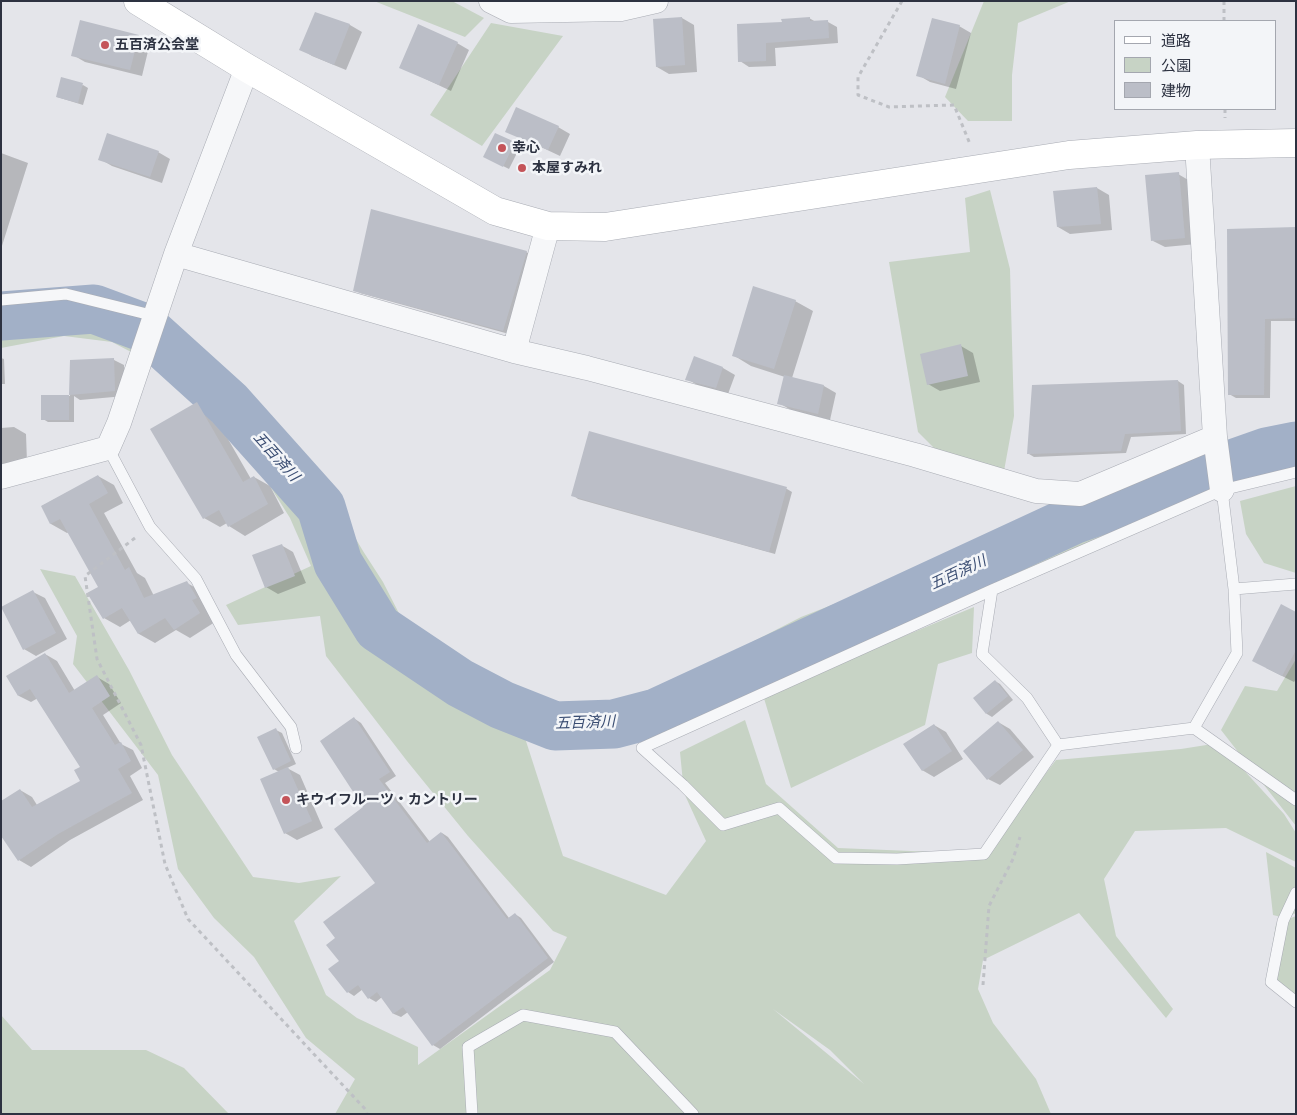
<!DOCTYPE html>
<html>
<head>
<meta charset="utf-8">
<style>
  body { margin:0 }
  #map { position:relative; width:1297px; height:1115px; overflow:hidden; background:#e4e5ea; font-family:"IBM Plex Sans","Noto Sans JP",sans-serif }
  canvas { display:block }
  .frame { position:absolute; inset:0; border:2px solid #2d3241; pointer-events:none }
  .legend { position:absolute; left:1114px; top:20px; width:162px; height:90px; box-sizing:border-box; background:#f3f5f8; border:1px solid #a4a7af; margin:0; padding:6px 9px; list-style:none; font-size:15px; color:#2d3241 }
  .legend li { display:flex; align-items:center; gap:10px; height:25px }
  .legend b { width:25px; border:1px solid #a4a7af }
</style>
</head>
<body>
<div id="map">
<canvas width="1297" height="1115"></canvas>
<div class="frame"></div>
<ul class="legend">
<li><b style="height:6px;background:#fff"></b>道路</li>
<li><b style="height:14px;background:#c7d3c5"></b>公園</li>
<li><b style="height:14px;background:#bbbec7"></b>建物</li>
</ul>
</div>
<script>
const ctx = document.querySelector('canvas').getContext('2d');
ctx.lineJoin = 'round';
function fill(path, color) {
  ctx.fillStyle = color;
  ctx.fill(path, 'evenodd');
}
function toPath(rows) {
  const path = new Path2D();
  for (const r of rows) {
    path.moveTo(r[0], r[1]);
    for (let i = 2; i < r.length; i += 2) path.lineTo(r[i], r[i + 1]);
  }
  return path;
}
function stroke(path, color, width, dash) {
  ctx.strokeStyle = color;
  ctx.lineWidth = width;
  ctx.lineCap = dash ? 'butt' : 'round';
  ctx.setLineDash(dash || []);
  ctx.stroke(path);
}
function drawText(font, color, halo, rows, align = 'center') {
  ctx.font = font + ' "IBM Plex Sans","Noto Sans JP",sans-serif';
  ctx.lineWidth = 5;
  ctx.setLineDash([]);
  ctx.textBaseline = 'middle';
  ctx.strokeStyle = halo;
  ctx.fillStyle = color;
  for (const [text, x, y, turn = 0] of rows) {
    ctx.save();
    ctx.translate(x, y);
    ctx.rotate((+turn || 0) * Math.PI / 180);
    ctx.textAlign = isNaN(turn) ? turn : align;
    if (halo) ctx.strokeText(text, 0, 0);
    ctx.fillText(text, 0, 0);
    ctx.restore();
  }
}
fill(toPath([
  [374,1,452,1,484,18,465,37],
  [984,1,1071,1,1018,23,1012,75,1012,121,968,121,945,97],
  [491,23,563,36,482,146,430,115],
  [990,190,1010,269,1014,416,1004,471,935,449,918,432,889,262,970,252,965,198],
  [79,300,136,313,177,335,209,360,317,473,363,551,383,582,409,633,476,678,538,703,572,712,649,695,801,617,1203,460,1296,436,1296,464,1284,467,1098,539,873,649,974,607,972,653,938,664,925,725,791,788,763,695,837,663,647,736,525,738,563,856,666,895,706,841,684,793,680,752,745,720,766,784,838,848,984,854,1056,760,1181,749,1219,743,1284,814,1296,833,1296,862,1226,828,1135,831,1104,879,1116,936,1173,1009,1166,1018,1079,913,983,960,978,989,993,1023,1036,1079,1051,1114,335,1114,355,1079,306,1038,254,957,214,918,178,869,158,775,73,664,77,636,40,569,75,576,129,670,172,755,253,877,299,883,341,876,294,921,326,995,357,1018,418,1047,418,1065,550,970,567,937,553,931,468,836,407,761,326,656,320,616,238,625,226,605,311,566,290,518,214,397,313,503,332,541,325,510,213,395,112,342,64,336,1,348,1,306],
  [773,1009,830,1050,864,1084],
  [1296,486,1296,573,1264,563,1246,534,1240,501],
  [1296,659,1296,826,1221,730,1245,686,1277,691],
  [1266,852,1296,868,1296,913,1285,918,1273,915],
  [1296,916,1296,999,1268,973,1276,924],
  [1,1015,32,1050,146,1050,184,1068,229,1114,1,1114]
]), '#c7d3c5');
fill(toPath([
  [316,13,350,25,362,32,346,70,312,56,301,49],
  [682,18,694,25,697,72,669,74,657,67,654,20],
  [809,18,816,22,828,22,837,27,838,43,775,48,776,66,749,67,740,61,783,23],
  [959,26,971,33,956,89,930,82,918,75],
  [138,36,150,43,142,76,85,62,73,55],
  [457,43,469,50,451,91,400,67],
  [83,85,88,88,83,105,57,97],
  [558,127,570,134,560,156,507,131],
  [496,135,520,147,509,169,491,160],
  [158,152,170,159,162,183,112,166,100,159],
  [1,153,28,163,1,249],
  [1178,174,1190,181,1197,244,1165,247,1153,241],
  [1097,188,1109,195,1112,230,1070,234,1058,227,1055,192],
  [1296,229,1296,321,1271,321,1270,398,1236,398,1229,394],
  [526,252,532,255,509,334,360,293,355,290],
  [795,301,813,311,792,378,824,386,836,393,830,420,791,410,779,403,785,377,751,366,733,355],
  [961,346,973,353,980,382,940,391,928,384],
  [1,358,4,359,5,384,1,384],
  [695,358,723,368,735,375,728,394,699,386,687,379],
  [114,360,124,365,125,396,80,400,74,396,74,422,48,422,43,419,43,396,70,396,71,361],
  [1178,381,1184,385,1186,434,1131,437,1126,453,1034,457,1029,454],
  [197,403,213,413,251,479,254,477,270,486,284,513,245,536,229,526,227,523,220,527,204,518],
  [14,427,26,434,27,462,1,464,1,428],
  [590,433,787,489,792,492,775,554,578,499,573,495],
  [98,476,114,485,123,503,104,513,137,573,145,578,154,596,187,583,203,592,215,622,190,638,176,630,155,643,139,634,131,620,120,627,104,618,99,587,69,532,67,533,51,524,42,506],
  [281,545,293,552,306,583,278,594,266,587],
  [33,592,45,598,67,639,36,656,24,649],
  [1296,613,1296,679,1294,682,1266,668],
  [45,654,57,661,75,691,97,677,109,684,121,703,103,715,121,744,133,750,142,768,130,776,143,800,70,840,31,867,19,860,1,834,20,790,32,797,37,805,82,782,82,767,38,698,31,702,19,696,8,676],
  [995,681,1000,684,1013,700,992,717,987,714,975,698],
  [355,719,361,723,396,776,385,783,430,842,442,833,448,837,509,918,515,914,521,918,554,962,440,1049,433,1045,408,1012,401,1017,394,1014,382,997,376,1002,369,998,363,989,354,996,348,992,336,939,376,883],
  [998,722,1010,729,1034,757,1000,785,988,779],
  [934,725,946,732,963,759,934,777,922,770],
  [276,730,282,733,296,764,287,768,300,775,323,828,297,840,285,833,279,772,274,769]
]), '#0003');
stroke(toPath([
  [1,316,94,309,145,328,229,404,321,507,338,563,378,628,460,683,502,705,555,726,614,724,656,713,1073,520,1266,452,1296,446]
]), '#a2b0c7', 49);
fill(toPath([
  [315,12,350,24,334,65,299,50],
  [682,17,685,65,656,67,653,19],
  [810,17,810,21,828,20,829,38,766,43,766,61,738,62,737,24,782,22,781,19],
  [932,18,960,25,945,84,916,76],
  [80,20,139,35,130,70,71,56],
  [418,24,458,42,439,85,399,68],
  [61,77,83,83,78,103,56,97],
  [516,107,559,126,548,150,505,132],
  [107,133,159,151,150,177,98,160],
  [495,133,515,142,503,167,483,157],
  [1179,172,1185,238,1151,241,1145,175],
  [1097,187,1101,224,1057,227,1053,191],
  [371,209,527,251,503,331,353,291],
  [1296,227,1296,318,1265,319,1264,395,1228,395,1227,229],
  [753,286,796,300,774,369,732,356],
  [961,344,968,376,927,385,920,354],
  [694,356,723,367,716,388,685,380],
  [114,358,115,391,69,395,70,360],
  [784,375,824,385,818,414,777,404],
  [1178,380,1181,431,1125,434,1121,451,1027,454,1032,385],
  [41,395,69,395,69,420,41,420],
  [197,402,243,482,254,476,268,504,228,527,219,510,203,519,150,429],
  [589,431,787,487,769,552,571,496],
  [98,475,108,493,89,504,125,570,129,567,144,598,187,581,197,598,192,600,200,613,174,630,165,618,138,634,122,608,103,619,87,593,98,587,60,519,50,524,41,506],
  [282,544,295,576,265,588,252,555],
  [33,590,56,633,23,650,1,607],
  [1281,604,1296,612,1296,650,1282,676,1252,661],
  [45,653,69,693,97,675,110,696,92,708,115,745,121,742,131,761,118,769,132,793,58,834,18,861,1,836,1,801,20,789,32,807,80,781,74,770,80,767,30,689,18,696,6,676],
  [995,680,1008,696,986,714,973,698],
  [354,717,390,772,379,779,427,843,441,832,507,919,515,913,548,958,432,1046,403,1007,393,1014,377,992,368,999,358,985,347,993,328,969,339,961,326,945,335,938,323,922,375,883,334,829,363,807,320,741],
  [998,721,1023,750,987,780,963,751],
  [934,724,952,751,922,771,903,744],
  [276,728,291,761,273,770,257,737],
  [288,767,312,821,284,834,260,779]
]), '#bbbec7');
const lane = toPath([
  [1,300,66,294,155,316],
  [108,448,150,527,196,579,236,655,291,727,296,748],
  [1234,589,1296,584],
  [992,590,982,654,1027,698,1058,745,1194,728,1237,653,1234,589,1222,490],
  [1194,728,1296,800],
  [1058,745,984,854,897,859,836,858,779,808,723,825,683,785,642,748,992,590,1222,490,1296,472],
  [1296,893,1283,921,1271,982,1296,1002],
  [472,1114,468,1047,523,1015,615,1032,693,1114]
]);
const street = toPath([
  [491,1,511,11,621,9,656,1],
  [1197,145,1215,437,1222,490],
  [176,254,514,351,587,368,915,455,1036,491,1080,494,1215,437],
  [514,351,548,226],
  [1,477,108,448,119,423,176,254,247,68]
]);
const secondary = toPath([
  [138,1,247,68,495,211,548,226,605,227,1069,155,1197,145,1296,143]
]);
stroke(lane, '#a9acb4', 12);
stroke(street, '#a9acb4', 25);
stroke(secondary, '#a9acb4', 29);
stroke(toPath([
  [902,1,858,77,858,95,889,107,954,105,970,144],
  [1224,1,1224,21],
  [1225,109,1225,118],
  [135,538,85,576,97,659,141,745,165,864,188,919,366,1110,367,1114],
  [983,985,989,906,1013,859,1020,837]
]), '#bec0c5', 3, [4, 4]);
stroke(lane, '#f6f7f9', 11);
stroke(street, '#f6f7f9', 24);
stroke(secondary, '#fff', 28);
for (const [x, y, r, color] of [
  [105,45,5,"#c45459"],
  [502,148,5,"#c45459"],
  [522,168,5,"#c45459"],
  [286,800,5,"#c45459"]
]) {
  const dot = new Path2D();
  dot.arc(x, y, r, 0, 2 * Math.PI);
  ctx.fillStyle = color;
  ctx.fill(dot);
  stroke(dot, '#f3f5f8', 2);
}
drawText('bold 14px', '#2d3241', '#f3f5f8', [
  ["五百済公会堂",115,45],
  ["幸心",512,148],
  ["本屋すみれ",532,168],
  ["キウイフルーツ・カントリー",296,800]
], 'left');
drawText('italic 15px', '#3a4d72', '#f3f5f8', [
  ["五百済川",276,457,48],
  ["五百済川",958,573,-25],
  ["五百済川",585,723,-2]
]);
</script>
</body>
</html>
